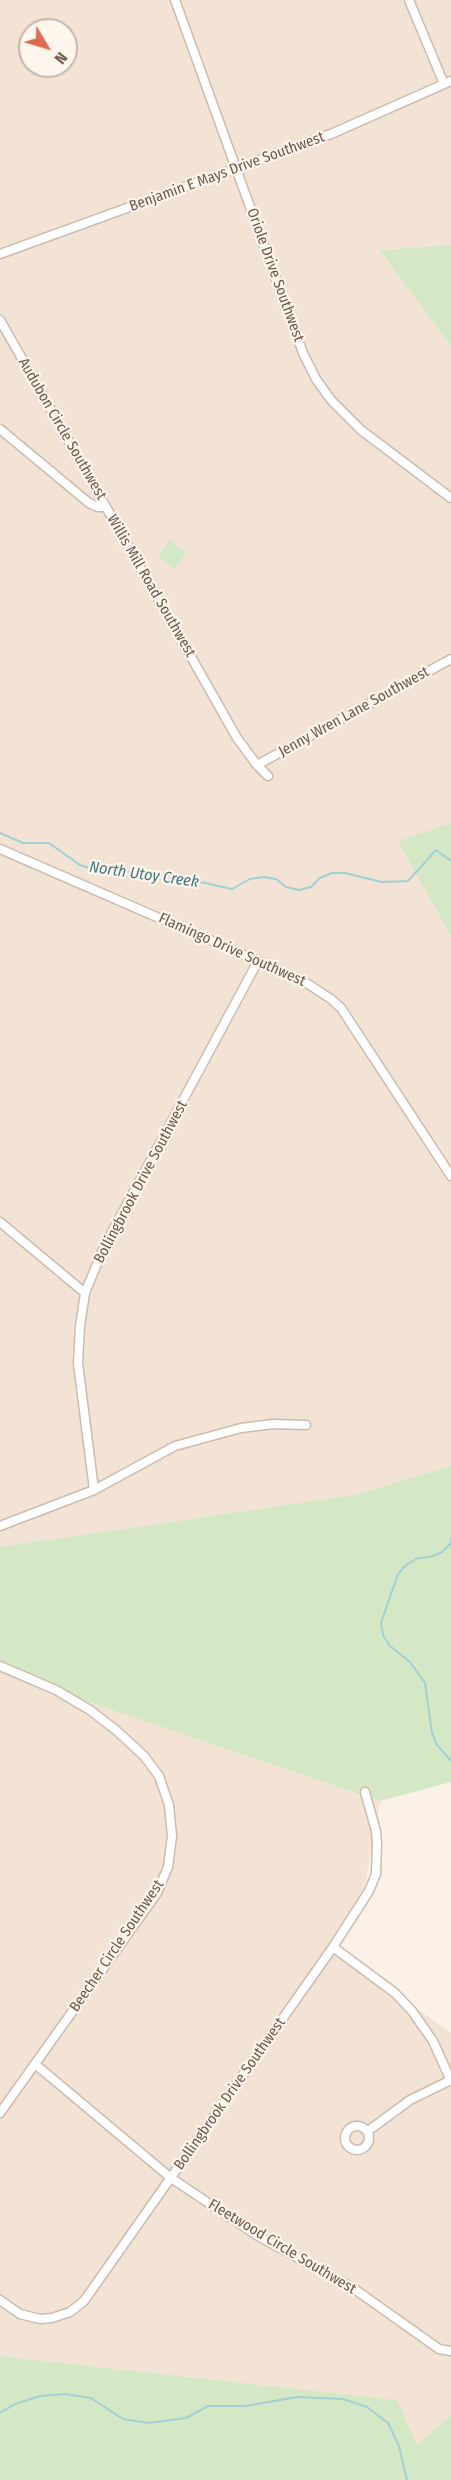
<!DOCTYPE html>
<html>
<head>
<meta charset="utf-8">
<style>
  body { margin:0 }
  #map { position:relative; width:451px; height:2480px; overflow:hidden; background:#fbf1e6; font-family:"Fira Sans Condensed",sans-serif }
  canvas { display:block }
  .north { position:absolute; left:18px; top:18px; width:60px; height:60px; box-sizing:border-box; background:#fef6ec; border:2px solid #c6b6ac; border-radius:50%; rotate:128deg; font-size:16px; font-weight:700; line-height:24px; text-align:center; color:#73574c }
  .north::after { content:''; display:block; margin:auto; width:21px; height:27px; background:#de6952; clip-path:polygon(50% 0,100% 100%,50% 72%,0 100%) }
</style>
</head>
<body>
<div id="map">
<canvas width="451" height="2480"></canvas>
<div class="north">N</div>
</div>
<script>
const ctx = document.querySelector('canvas').getContext('2d');
ctx.lineJoin = 'round';
function fill(path, color) {
  ctx.fillStyle = color;
  ctx.fill(path, 'evenodd');
}
function toPath(rows) {
  const path = new Path2D();
  for (const r of rows) {
    if (r.length === 3) {
      path.moveTo(r[0] + r[2], r[1]);
      path.arc(r[0], r[1], r[2], 0, 2 * Math.PI);
      continue;
    }
    path.moveTo(r[0], r[1]);
    for (let i = 2; i < r.length; i += 2) path.lineTo(r[i], r[i + 1]);
  }
  return path;
}
function stroke(path, color, width, dash) {
  ctx.strokeStyle = color;
  ctx.lineWidth = width;
  ctx.lineCap = dash ? 'butt' : 'round';
  ctx.setLineDash(dash || []);
  ctx.stroke(path);
}
function drawText(font, color, halo, rows, align = 'center') {
  ctx.font = font + ' "Fira Sans Condensed",sans-serif';
  ctx.lineWidth = 4.5;
  ctx.setLineDash([]);
  ctx.textBaseline = 'middle';
  ctx.strokeStyle = halo;
  ctx.fillStyle = color;
  for (const [text, x, y, turn = 0] of rows) {
    ctx.save();
    ctx.translate(x, y);
    ctx.rotate((+turn || 0) * Math.PI / 180);
    ctx.textAlign = isNaN(turn) ? turn : align;
    if (halo) ctx.strokeText(text, 0, 0);
    ctx.fillText(text, 0, 0);
    ctx.restore();
  }
}
fill(toPath([
  [0,0,451,0,451,245,381,250,451,346,451,823,399,841,451,936,451,1466,354,1495,0,1547],
  [30,30,66,30,66,66,30,66],
  [0,1672,380,1801,359,1919,335,1951,451,2033,451,2415,417,2446,396,2400,0,2356]
]), '#f2e3d4');
fill(toPath([
  [451,245,451,346,380,250],
  [170,540,186,553,174,569,158,556],
  [451,823,451,936,398,841],
  [451,1466,451,1782,380,1801,0,1672,0,1547,354,1495],
  [0,2356,397,2400,417,2445,451,2415,451,2480,0,2480]
]), '#d5e8c5');
stroke(toPath([
  [0,833,23,843,49,843,80,865,93,869,169,875,232,889,250,879,263,877,276,879,286,887,299,890,311,887,320,878,332,873,345,873,382,882,408,881,436,850,451,861],
  [451,1539,451,1543,442,1552,430,1557,418,1558,406,1565,398,1574,381,1623,383,1635,390,1646,410,1662,425,1683,432,1733,437,1745,451,1761],
  [0,2413,15,2404,40,2396,65,2394,91,2398,123,2419,148,2423,186,2418,208,2406,246,2406,297,2397,343,2399,367,2407,388,2423,399,2446,407,2480]
]), '#a2d0d5', 2);
const minor = toPath([
  [175,0,303,353,316,379,331,400,361,430,451,498],
  [409,0,444,84],
  [0,254,331,134,451,81],
  [0,320,237,738,257,765,268,776],
  [0,429,89,503,98,507,106,507],
  [257,765,451,659],
  [0,849,258,961,308,984,331,999,341,1008,451,1176],
  [0,1222,85,1293],
  [94,1490,78,1363,80,1326,85,1293,104,1247,258,961],
  [0,1526,94,1490,175,1446,241,1428,273,1424,306,1425],
  [0,1666,56,1690,90,1710,117,1731,144,1756,159,1776,169,1805,172,1836,168,1867,157,1893,0,2113],
  [333,1947,395,1993,412,2011,433,2041,451,2081],
  [35,2064,171,2178,258,2236,353,2288,439,2349,451,2351],
  [357,2138,12],
  [368,2131,410,2100,451,2080],
  [0,2300,20,2314,40,2319,52,2318,70,2312,84,2301,333,1947,369,1891,376,1874,377,1844,376,1831,365,1792]
]);
stroke(minor, '#cebbaf', 11);
stroke(minor, '#fff', 8);
drawText('15px', '#73574c', '#fef6ec', [
  ["Benjamin E Mays Drive Southwest",227,172,-20],
  ["Oriole Drive Southwest",275,275,70],
  ["Audubon Circle Southwest",62,429,60],
  ["Willis Mill Road Southwest",151,586,60],
  ["Jenny Wren Lane Southwest",354,712,-29],
  ["Flamingo Drive Southwest",232,950,24],
  ["Bollingbrook Drive Southwest",141,1182,-62],
  ["Beecher Circle Southwest",117,1946,-56],
  ["Bollingbrook Drive Southwest",230,2094,-55],
  ["Fleetwood Circle Southwest",282,2247,31]
]);
drawText('italic 16px', '#43777e', '#fef6ec', [
  ["North Utoy Creek",144,875,8]
]);
</script>
</body>
</html>
